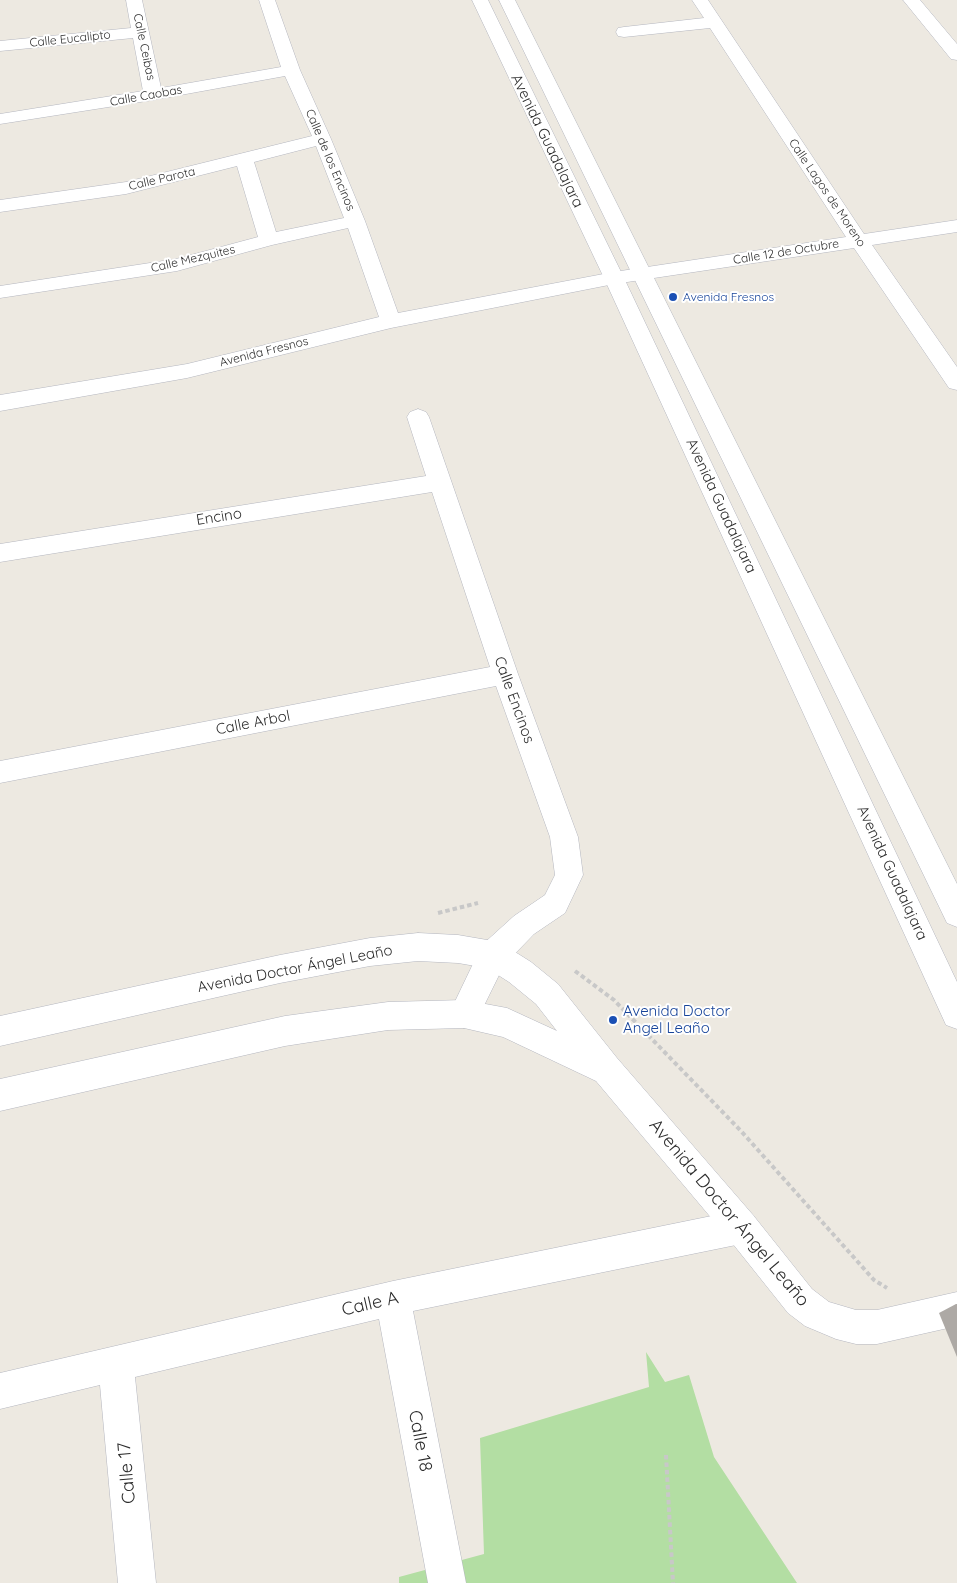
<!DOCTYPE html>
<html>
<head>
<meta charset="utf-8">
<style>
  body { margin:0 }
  canvas { display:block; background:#ede9e1 }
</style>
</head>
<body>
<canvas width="957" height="1583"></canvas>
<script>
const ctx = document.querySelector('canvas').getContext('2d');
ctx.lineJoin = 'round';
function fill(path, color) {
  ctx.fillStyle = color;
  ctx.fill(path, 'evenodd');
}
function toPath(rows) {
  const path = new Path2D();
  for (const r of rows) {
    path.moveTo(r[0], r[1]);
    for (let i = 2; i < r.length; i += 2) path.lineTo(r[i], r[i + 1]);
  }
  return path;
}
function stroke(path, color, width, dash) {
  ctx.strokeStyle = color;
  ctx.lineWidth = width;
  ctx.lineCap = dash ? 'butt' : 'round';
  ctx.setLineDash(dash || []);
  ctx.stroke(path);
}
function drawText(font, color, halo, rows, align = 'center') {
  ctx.font = font + ' Quicksand,sans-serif';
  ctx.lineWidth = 4;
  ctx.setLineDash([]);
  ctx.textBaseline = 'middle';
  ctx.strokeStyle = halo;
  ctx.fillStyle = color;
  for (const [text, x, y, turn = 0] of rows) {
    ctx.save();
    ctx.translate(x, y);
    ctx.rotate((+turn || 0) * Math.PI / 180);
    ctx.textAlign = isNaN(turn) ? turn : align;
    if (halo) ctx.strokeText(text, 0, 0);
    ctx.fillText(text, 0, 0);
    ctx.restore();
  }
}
fill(toPath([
  [646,1352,665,1382,689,1375,714,1457,797,1583,399,1583,399,1577,484,1554,480,1438,649,1387]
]), '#b3dea3');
const minor = toPath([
  [126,0,142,0,161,88,281,67,259,0,275,0,300,70,331,139,365,221,398,313,614,272,846,237,710,28,624,37,618,36,616,32,618,28,624,27,704,18,692,0,708,0,864,234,957,220,957,232,872,245,957,367,957,390,949,388,854,248,614,284,391,328,187,378,0,411,0,395,187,364,379,317,348,228,272,245,177,271,0,298,0,286,176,259,258,237,237,166,126,194,0,212,0,200,126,182,312,136,285,76,153,100,0,124,0,114,143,91,133,38,0,51,0,41,131,28,126,0],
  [316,146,344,218,276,232,254,162,316,146],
  [903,0,920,0,957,44,957,60,951,59,903,0],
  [418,409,426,412,429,417,518,674,578,837,583,875,565,913,534,934,504,965,475,1024,464,1028,453,1024,449,1014,482,945,514,916,545,895,555,875,550,837,496,686,0,783,0,761,490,667,432,492,0,562,0,544,426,476,407,417,410,412,418,409],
  [741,1210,753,1215,758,1227,753,1239,741,1244,413,1311,466,1583,428,1583,379,1319,135,1377,156,1583,118,1583,100,1385,0,1409,0,1373,393,1281,741,1210]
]);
const tertiary = toPath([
  [472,0,488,0,624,278,957,982,957,1029,946,1025,604,278,472,0],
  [499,0,515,0,957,884,957,927,947,923,499,0],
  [418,933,458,935,493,941,504,945,531,962,558,984,617,1058,753,1215,812,1289,829,1302,856,1310,877,1310,957,1292,957,1326,877,1344,856,1344,836,1339,805,1326,788,1313,729,1239,596,1081,503,1037,464,1028,388,1030,285,1046,0,1111,0,1079,285,1016,388,1002,464,1000,507,1008,557,1031,536,1004,509,982,487,968,458,963,418,961,370,966,280,983,0,1046,0,1016,280,955,370,938,418,933]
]);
stroke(minor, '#b4b6bf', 1);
stroke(tertiary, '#b4b6bf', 1);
stroke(toPath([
  [438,913,478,903],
  [575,971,614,1000,741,1131,874,1280,887,1288],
  [666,1455,673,1583]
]), '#c8c8c8', 4, [4.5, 3]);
fill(minor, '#fff');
fill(tertiary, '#fff');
fill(toPath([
  [956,1304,957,1304,957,1357,939,1313]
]), '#ada9a5');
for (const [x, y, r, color] of [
  [673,297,5,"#1a4fb4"],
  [613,1020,5,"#1a4fb4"]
]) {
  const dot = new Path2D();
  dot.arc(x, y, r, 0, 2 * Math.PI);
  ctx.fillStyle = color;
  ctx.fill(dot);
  stroke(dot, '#fff', 2);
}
drawText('12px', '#2d2d2d', '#fff', [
  ["Calle Eucalipto",70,39,-6],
  ["Calle Ceibas",144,47,78],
  ["Calle Caobas",146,96,-10],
  ["Calle de los Encinos",330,160,67],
  ["Calle Parota",162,179,-13],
  ["Calle Lagos de Moreno",827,193,56],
  ["Calle 12 de Octubre",786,252,-9],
  ["Calle Mezquites",193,259,-13],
  ["Avenida Fresnos",264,352,-14]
]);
drawText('12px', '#164399', '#fff', [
  ["Avenida Fresnos",683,297]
], 'left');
drawText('15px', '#2d2d2d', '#fff', [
  ["Avenida Guadalajara",547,141,64],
  ["Avenida Guadalajara",721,506,65],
  ["Encino",219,517,-9],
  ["Calle Encinos",514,700,70],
  ["Calle Arbol",253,723,-11],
  ["Avenida Guadalajara",892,873,65],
  ["Avenida Doctor Ángel Leaño",295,969,-11]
]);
drawText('15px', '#164399', '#fff', [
  ["Avenida Doctor",623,1011],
  ["Angel Leaño",623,1028]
], 'left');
drawText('18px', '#2d2d2d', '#fff', [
  ["Avenida Doctor Ángel Leaño",729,1213,50],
  ["Calle A",370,1304,-13],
  ["Calle 18",420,1441,79],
  ["Calle 17",127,1473,-95]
]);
</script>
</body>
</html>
